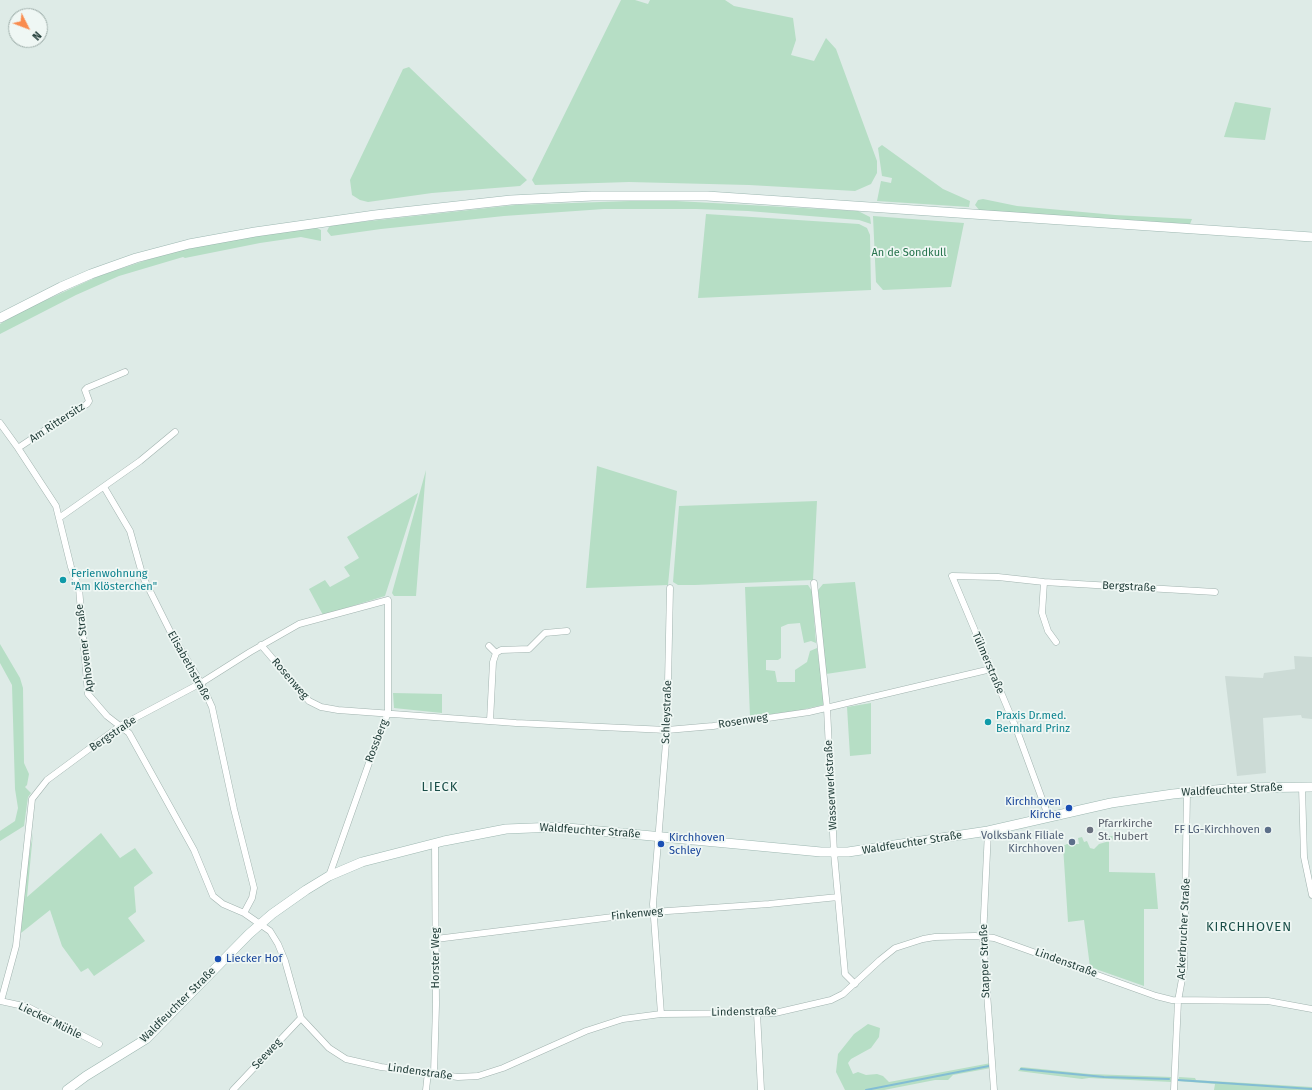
<!DOCTYPE html>
<html>
<head>
<meta charset="utf-8">
<style>
  body { margin:0 }
  #map { position:relative; width:1312px; height:1090px; overflow:hidden; background:#deebe7; font-family:"Fira Sans",sans-serif }
  canvas { display:block }
  .north { position:absolute; left:8px; top:8px; width:40px; height:40px; box-sizing:border-box; background:#eff7f4; border:1px solid #9caca8; border-radius:50%; rotate:132deg; font-size:11px; font-weight:700; line-height:16px; text-align:center; color:#1f3b37 }
  .north::after { content:''; display:block; margin:auto; width:14px; height:18px; background:#f98c4e; clip-path:polygon(50% 0,100% 100%,50% 72%,0 100%) }
</style>
</head>
<body>
<div id="map">
<canvas width="1312" height="1090"></canvas>
<div class="north">N</div>
</div>
<script>
const ctx = document.querySelector('canvas').getContext('2d');
ctx.lineJoin = 'round';
function fill(path, color) {
  ctx.fillStyle = color;
  ctx.fill(path, 'evenodd');
}
function toPath(rows) {
  const path = new Path2D();
  for (const r of rows) {
    path.moveTo(r[0], r[1]);
    for (let i = 2; i < r.length; i += 2) path.lineTo(r[i], r[i + 1]);
  }
  return path;
}
function stroke(path, color, width, dash) {
  ctx.strokeStyle = color;
  ctx.lineWidth = width;
  ctx.lineCap = dash ? 'butt' : 'round';
  ctx.setLineDash(dash || []);
  ctx.stroke(path);
}
function drawText(font, color, halo, rows, align = 'center') {
  ctx.font = font + ' "Fira Sans",sans-serif';
  ctx.lineWidth = 3.5;
  ctx.setLineDash([]);
  ctx.textBaseline = 'middle';
  ctx.strokeStyle = halo;
  ctx.fillStyle = color;
  for (const [text, x, y, turn = 0] of rows) {
    ctx.save();
    ctx.translate(x, y);
    ctx.rotate((+turn || 0) * Math.PI / 180);
    ctx.textAlign = isNaN(turn) ? turn : align;
    if (halo) ctx.strokeText(text, 0, 0);
    ctx.fillText(text, 0, 0);
    ctx.restore();
  }
}
fill(toPath([
  [1294,656,1312,657,1312,719,1302,718,1301,715,1263,718,1266,773,1237,776,1225,676,1263,678,1264,673,1295,669]
]), '#ccdbd6');
fill(toPath([
  [621,0,635,0,648,4,650,0,725,0,734,6,793,18,796,40,791,55,814,61,826,38,836,49,877,161,877,173,871,184,855,191,749,185,629,182,535,185,532,180],
  [409,67,527,180,520,186,432,193,368,202,360,200,352,195,350,180,403,69],
  [1235,102,1271,108,1265,140,1224,137],
  [882,145,943,189,970,201,969,207,877,201,881,181,891,183,892,178,882,176,878,148],
  [983,199,1017,206,1115,215,1192,219,1190,224,980,211,975,205,978,200],
  [658,200,858,211,870,217,871,224,859,220,748,211,696,209,604,209,504,216,381,229,331,236,327,231,329,227,333,225,515,205],
  [706,214,859,224,867,228,870,235,871,290,698,298],
  [873,216,964,223,951,287,883,290,876,282],
  [315,227,321,230,321,241,301,237,260,243,185,258,183,257,119,276,76,295,0,334,0,324,24,310,99,276,171,252,228,240],
  [597,466,677,491,668,585,586,588],
  [426,470,416,596,394,596,392,593],
  [418,493,385,596,323,615,309,589,325,580,330,587,350,576,344,567,359,558,347,537],
  [817,501,813,580,695,585,678,585,673,582,679,506],
  [855,582,866,668,826,674,818,590,823,584],
  [808,585,812,591,816,643,811,641,804,643,800,623,788,624,781,627,781,658,778,660,766,660,766,670,775,671,777,682,795,682,795,670,807,662,810,651,817,648,824,696,823,705,796,711,750,717,745,587],
  [0,644,20,678,23,688,24,763,29,774,27,785,25,787,31,793,28,797,24,826,0,841,0,831,15,821,18,808,15,789,12,685,0,663],
  [393,693,442,694,442,713,394,708],
  [871,703,871,754,850,756,847,707],
  [33,833,27,897,101,833,120,858,135,848,153,873,134,887,136,912,128,918,145,941,94,976,88,968,81,972,62,946,50,910,21,933,22,896],
  [1118,835,1118,839,1109,840,1109,872,1155,873,1158,909,1144,909,1144,986,1090,967,1084,920,1068,922,1063,846,1067,844,1079,844,1078,838,1082,837,1084,842,1087,841,1090,848,1094,849,1099,844,1106,842,1105,837],
  [868,1024,880,1028,879,1037,871,1048,851,1059,848,1063,853,1074,858,1072,866,1075,877,1074,883,1076,889,1082,991,1063,991,1068,953,1075,948,1080,935,1080,884,1090,845,1090,836,1072,838,1054,854,1034],
  [1021,1067,1090,1074,1172,1077,1172,1082,1089,1078,1082,1079,1018,1071],
  [1179,1077,1195,1078,1196,1080,1312,1087,1312,1090,1214,1090,1215,1084,1178,1081]
]), '#b6dec5');
stroke(toPath([
  [1021,1069,1104,1077,1169,1079],
  [1178,1080,1312,1089],
  [866,1090,989,1066]
]), '#82bdd4', 2);
const street = toPath([
  [0,423,18,448,56,506,71,567,79,588,88,694,107,716,129,733,194,850,213,896,223,904,244,913,270,931,278,944,285,961,301,1018,329,1048,346,1059,381,1067,458,1077,478,1076,503,1068,586,1031,623,1019,661,1014,775,1013,831,1000,843,994,880,960,895,948,923,939,935,937,975,936,994,938,1156,996,1172,1000,1268,1001,1312,1009],
  [18,448,54,424,87,404,89,401,85,390,87,388,125,372],
  [104,487,130,531,143,577,170,631,201,683,212,707,234,809,254,888,252,898,244,913],
  [59,518,140,461,175,432],
  [1044,582,1042,613,1048,631,1056,642],
  [814,583,827,708,834,853,845,974,855,984],
  [261,645,309,701,321,707,338,710,516,723,667,730,713,726,809,712,991,669],
  [489,646,496,653],
  [490,721,493,662,496,653,501,650,529,649,545,633,567,631],
  [1302,787,1304,857,1312,895],
  [1049,818,1016,728,952,576,998,577,1044,582,1215,592],
  [988,831,983,937,994,1090],
  [436,939,653,912,769,904,838,897],
  [0,1001,28,1007,99,1044],
  [1,1001,16,946,32,799,47,780,120,726,201,683,250,652,299,624,388,600,388,713,381,729,329,876],
  [757,1013,761,1090],
  [661,1014,653,904,667,730,670,588],
  [434,1073,436,1005,435,843],
  [233,1090,301,1018],
  [426,1090,428,1072],
  [1174,1090,1178,1001,1184,968,1187,792]
]);
const secondary = toPath([
  [0,318,61,287,91,274,136,258,189,244,255,232,375,215,511,200,592,196,707,196,1312,237],
  [67,1090,86,1076,146,1039,249,934,272,914,306,890,329,876,362,862,444,841,506,829,557,827,821,852,848,852,988,831,1111,803,1173,794,1236,788,1312,787]
]);
stroke(street, '#a1b3af', 7);
stroke(secondary, '#9db7b1', 10);
stroke(street, '#fff', 6);
stroke(secondary, '#fff', 9);
for (const [x, y, r, color] of [
  [63,580,4,"#0f9aa8"],
  [988,722,4,"#0f9aa8"],
  [1069,808,4,"#1a4fb4"],
  [1090,830,4,"#6b7280"],
  [1268,830,4,"#5c6f8a"],
  [1072,842,4,"#5c6f8a"],
  [661,844,4,"#1a4fb4"],
  [218,959,4,"#1a4fb4"]
]) {
  const dot = new Path2D();
  dot.arc(x, y, r, 0, 2 * Math.PI);
  ctx.fillStyle = color;
  ctx.fill(dot);
  stroke(dot, '#eff7f4', 1.5);
}
drawText('11px', '#27744e', '#eff7f4', [
  ["An de Sondkull",909,253]
]);
drawText('11px', '#1f3b37', '#eff7f4', [
  ["Am Rittersitz",57,423,-33],
  ["Bergstraße",1129,587,3],
  ["Aphovener Straße",85,648,-97],
  ["Tülmerstraße",988,663,67],
  ["Elisabethstraße",189,666,61],
  ["Rosenweg",290,679,49],
  ["Schleystraße",667,712,-88],
  ["Rosenweg",743,721,-9],
  ["Bergstraße",113,734,-34],
  ["Rossberg",377,741,-69],
  ["Wasserwerkstraße",831,785,-93],
  ["Waldfeuchter Straße",1232,790,-3],
  ["Waldfeuchter Straße",590,831,4],
  ["Waldfeuchter Straße",912,843,-9],
  ["Finkenweg",637,914,-6],
  ["Ackerbrucher Straße",1184,929,-87],
  ["Horster Weg",436,958,-90],
  ["Stapper Straße",985,961,-92],
  ["Lindenstraße",1066,963,20],
  ["Waldfeuchter Straße",178,1005,-45],
  ["Lindenstraße",744,1012,-1],
  ["Liecker Mühle",50,1021,26],
  ["Seeweg",267,1054,-47],
  ["Lindenstraße",420,1072,8]
]);
drawText('11px', '#0d838f', '#eff7f4', [
  ["Ferienwohnung",71,574],
  ["\"Am Klösterchen\"",71,587],
  ["Praxis Dr.med.",996,716],
  ["Bernhard Prinz",996,729]
], 'left');
drawText('11px', '#164399', '#eff7f4', [
  ["Kirchhoven",1061,802,"right"],
  ["Kirche",1061,815,"right"],
  ["Kirchhoven",669,838],
  ["Schley",669,851],
  ["Liecker Hof",226,959]
], 'left');
drawText('11px', '#5b616d', '#eff7f4', [
  ["Pfarrkirche",1098,824],
  ["St. Hubert",1098,837]
], 'left');
drawText('11px', '#4e5e75', '#eff7f4', [
  ["FF LG-Kirchhoven",1260,830],
  ["Volksbank Filiale",1064,836],
  ["Kirchhoven",1064,849]
], 'right');
ctx.letterSpacing = '1px';
drawText('13px', '#1a4e48', '#eff7f4', [
  ["LIECK",440,787],
  ["KIRCHHOVEN",1249,927]
]);
ctx.letterSpacing = '0px';
</script>
</body>
</html>
